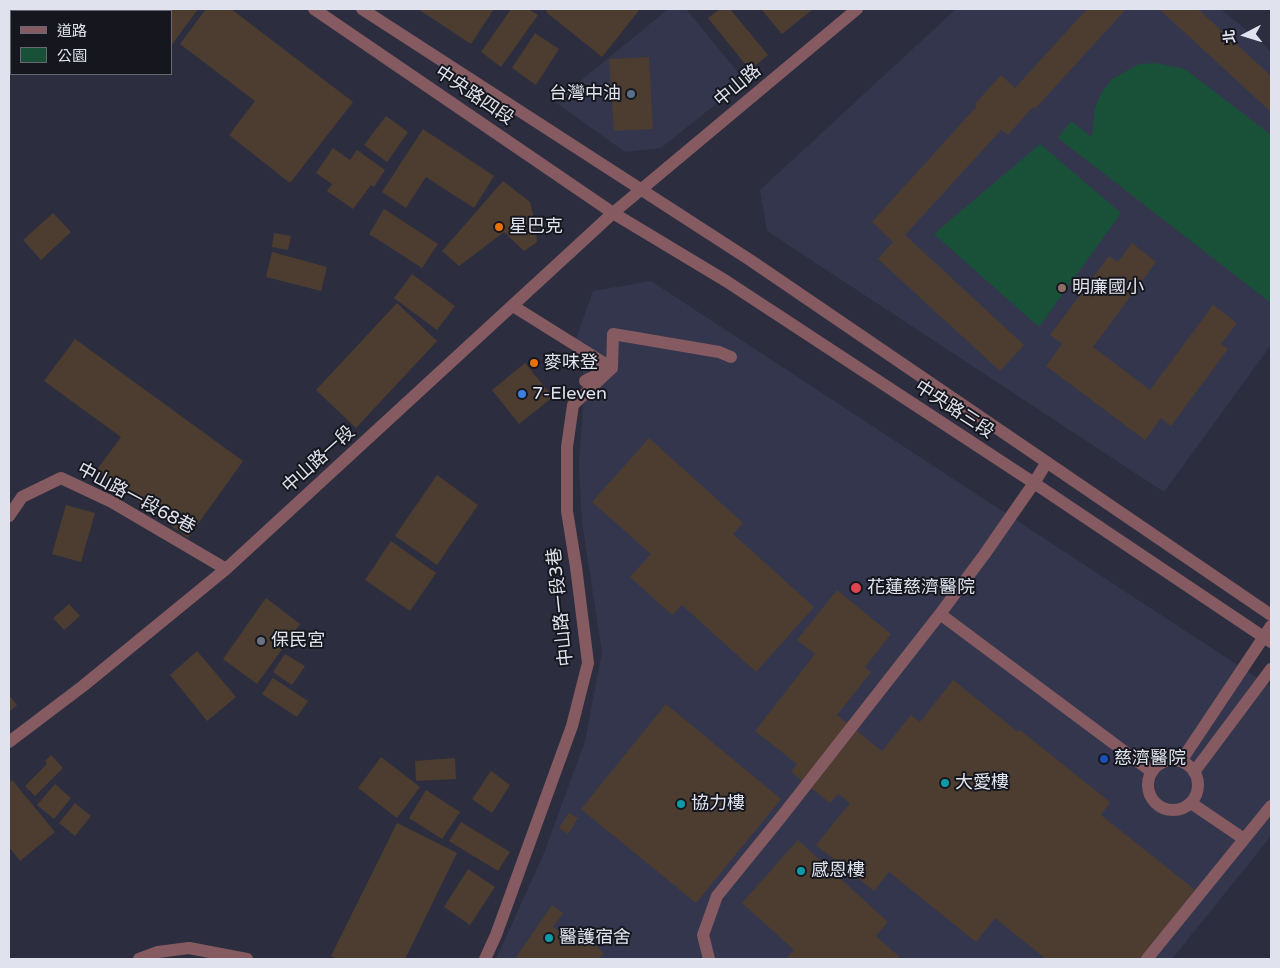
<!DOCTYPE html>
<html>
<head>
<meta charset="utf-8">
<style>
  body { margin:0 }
  #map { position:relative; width:1280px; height:968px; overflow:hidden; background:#2c2e3f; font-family:"Varela Round","Noto Sans TC",sans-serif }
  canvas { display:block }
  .frame { position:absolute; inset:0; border:10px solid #e0e2ed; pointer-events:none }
  .legend { position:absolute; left:10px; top:10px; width:162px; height:65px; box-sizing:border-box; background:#16171e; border:1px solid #676871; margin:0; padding:6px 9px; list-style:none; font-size:15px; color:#e0e2ed }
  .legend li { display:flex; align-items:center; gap:10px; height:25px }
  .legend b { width:25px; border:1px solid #676871 }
  .north { position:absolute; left:1220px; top:10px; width:50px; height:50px; -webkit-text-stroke:4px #16171e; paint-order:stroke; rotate:265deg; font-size:14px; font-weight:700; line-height:20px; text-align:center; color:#e0e2ed }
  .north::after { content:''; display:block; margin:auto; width:18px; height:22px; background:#e0e2ed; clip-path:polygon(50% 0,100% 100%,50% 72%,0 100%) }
</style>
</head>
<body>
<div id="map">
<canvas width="1280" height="968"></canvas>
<div class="frame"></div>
<ul class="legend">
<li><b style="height:6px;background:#855b61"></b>道路</li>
<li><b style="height:14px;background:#195138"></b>公園</li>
</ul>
<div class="north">北</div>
</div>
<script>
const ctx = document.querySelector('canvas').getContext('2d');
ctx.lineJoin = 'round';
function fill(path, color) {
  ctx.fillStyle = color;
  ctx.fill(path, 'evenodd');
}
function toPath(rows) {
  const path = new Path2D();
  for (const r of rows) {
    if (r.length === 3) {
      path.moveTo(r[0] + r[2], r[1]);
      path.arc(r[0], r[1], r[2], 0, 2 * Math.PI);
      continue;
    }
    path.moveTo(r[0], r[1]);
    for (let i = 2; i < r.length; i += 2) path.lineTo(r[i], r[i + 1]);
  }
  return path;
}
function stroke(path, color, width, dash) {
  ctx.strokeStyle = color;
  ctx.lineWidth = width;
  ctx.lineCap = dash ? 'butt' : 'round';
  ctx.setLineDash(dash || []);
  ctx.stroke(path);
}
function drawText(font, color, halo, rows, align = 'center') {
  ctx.font = font + ' "Varela Round","Noto Sans TC",sans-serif';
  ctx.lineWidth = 4;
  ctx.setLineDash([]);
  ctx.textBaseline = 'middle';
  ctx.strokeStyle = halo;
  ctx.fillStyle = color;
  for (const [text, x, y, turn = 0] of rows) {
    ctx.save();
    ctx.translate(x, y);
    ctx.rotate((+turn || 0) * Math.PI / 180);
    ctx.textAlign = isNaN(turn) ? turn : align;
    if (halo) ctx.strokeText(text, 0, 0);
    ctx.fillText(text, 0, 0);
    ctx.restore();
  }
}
fill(toPath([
  [668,9,686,9,745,81,661,148,625,152,555,102],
  [956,9,1221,9,1271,51,1271,345,1164,492,767,231,760,190],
  [651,281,1271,687,1271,836,1172,959,496,959,544,853,585,741,602,652,582,523,579,463,585,381,576,339,593,291]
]), '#33364d');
fill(toPath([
  [1156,63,1185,69,1271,135,1271,303,1058,138,1071,121,1092,137,1095,108,1102,92,1112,79,1139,64],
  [1040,144,1121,213,1039,327,934,234]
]), '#195138');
fill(toPath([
  [74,9,198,9,171,46,171,11,78,11],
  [206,9,231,9,353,102,290,183,229,135,255,101,180,44],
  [418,9,494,9,471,44],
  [511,9,528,9,538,15,501,67,481,52],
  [548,9,640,9,602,57,546,12],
  [720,9,730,9,768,55,750,70,708,18],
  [761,9,813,9,782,34],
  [1087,9,1126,9,1035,109,1033,107,1008,135,1001,130,905,235,1024,345,1000,371,878,259,893,242,872,222,977,106,975,104,1001,75,1015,88],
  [1159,9,1198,9,1271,76,1271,112],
  [535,33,559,49,536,85,512,68],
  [649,57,653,129,614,131,609,59],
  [386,116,408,132,387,162,364,145],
  [423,129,494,176,474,208,426,177,406,208,382,192],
  [333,148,350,160,357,150,385,170,374,187,371,185,353,209,327,191,332,184,316,173],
  [503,181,530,202,535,223,537,242,524,251,504,232,459,266,442,251],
  [384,209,438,244,422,268,369,234],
  [53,213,71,232,41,260,23,240],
  [274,233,291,236,288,250,272,247],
  [1132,243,1156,262,1093,347,1150,390,1213,305,1237,323,1221,344,1228,349,1171,426,1161,418,1145,440,1046,366,1062,344,1050,335,1109,256,1118,262],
  [272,252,327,267,321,291,266,277],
  [412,274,455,306,437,330,394,298],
  [397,303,437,341,356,428,316,390],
  [75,339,243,461,188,538,96,471,121,437,44,381],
  [525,363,553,397,519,424,492,390],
  [649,438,743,523,733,534,814,607,756,672,682,605,672,615,630,577,651,554,592,502],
  [437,475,478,505,437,565,395,536],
  [66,505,95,513,81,562,52,554],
  [391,541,436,573,410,611,365,580],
  [837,590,891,634,865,667,871,672,837,715,882,751,911,715,920,722,953,680,1018,732,1020,730,1110,802,1101,815,1195,890,1140,959,1046,959,995,918,976,942,889,872,874,891,816,845,850,803,838,794,830,803,791,772,797,764,755,731,815,654,797,640],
  [266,598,300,624,257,684,223,659],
  [69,604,80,616,64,630,53,618],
  [197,651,236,697,207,721,170,675],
  [285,654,305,666,292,685,273,672],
  [273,678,308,701,297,717,262,694],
  [9,695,17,705,9,712],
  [666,704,781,799,696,903,581,809],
  [51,755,63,768,35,796,25,786,47,764,45,761],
  [381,757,420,787,397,818,358,788],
  [455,758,456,779,416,781,415,761],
  [491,771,510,785,492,813,472,799],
  [12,780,55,832,20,861,9,847,9,783],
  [55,784,71,798,54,819,37,805],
  [426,790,460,812,442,839,409,818],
  [75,803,91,816,75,836,59,823],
  [569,813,578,818,568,834,559,828],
  [461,822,510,852,498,871,449,841],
  [397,823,457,853,405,959,338,959,331,956],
  [798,840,888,922,876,936,902,959,786,959,794,950,742,903],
  [468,869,495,887,470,925,444,907],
  [552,905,563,913,553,927,570,939,581,929,604,954,598,959,515,959]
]), '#4c3d30');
stroke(toPath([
  [314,9,613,213,726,281,1034,483,1271,642],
  [362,9,750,260,1271,615],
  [585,381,612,368,613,334,719,352,731,357],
  [9,516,22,497,61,478,112,502,226,569],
  [940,614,1152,772],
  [9,742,83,686,226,569,613,213,857,9],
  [1173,785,25],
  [1181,761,1271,626],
  [1194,772,1271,669],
  [1191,803,1244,839],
  [139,959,158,952,189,948,247,959],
  [485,959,496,935,572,726,588,663,576,567,567,511,567,447,573,405,612,368,513,306],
  [709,959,703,935,717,896,782,816,940,614,984,555,1034,483,1047,462],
  [1147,959,1271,806]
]), '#855b61', 12);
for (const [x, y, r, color] of [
  [631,94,5,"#5c6f8a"],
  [499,227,5,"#e8710a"],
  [1062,288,5,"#8d6e63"],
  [534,363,5,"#e8710a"],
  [522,394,5,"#3f7fe0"],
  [856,588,6,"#e0444e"],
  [261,641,5,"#6b7280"],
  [1104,759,5,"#1a4fb4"],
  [945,783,5,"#0f9aa8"],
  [681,804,5,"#0f9aa8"],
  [801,871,5,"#0f9aa8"],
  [549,938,5,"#0f9aa8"]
]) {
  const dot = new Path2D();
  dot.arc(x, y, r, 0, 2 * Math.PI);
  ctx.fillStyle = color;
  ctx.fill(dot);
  stroke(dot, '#16171e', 2);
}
drawText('18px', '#e0e2ed', '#16171e', [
  ["中山路",738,86,-40],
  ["中央路四段",474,96,34],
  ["中央路三段",954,410,33],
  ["中山路一段",319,460,-42],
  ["中山路一段68巷",136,499,28],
  ["中山路一段3巷",561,607,-96]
]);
drawText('18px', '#e0e2ed', '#16171e', [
  ["台灣中油",621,94,"right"],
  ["星巴克",509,227],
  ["明廉國小",1072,288],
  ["麥味登",544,363],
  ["7-Eleven",532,394],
  ["花蓮慈濟醫院",867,588],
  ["保民宮",271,641],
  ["慈濟醫院",1114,759],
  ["大愛樓",955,783],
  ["協力樓",691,804],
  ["感恩樓",811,871],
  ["醫護宿舍",559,938]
], 'left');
</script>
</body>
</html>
